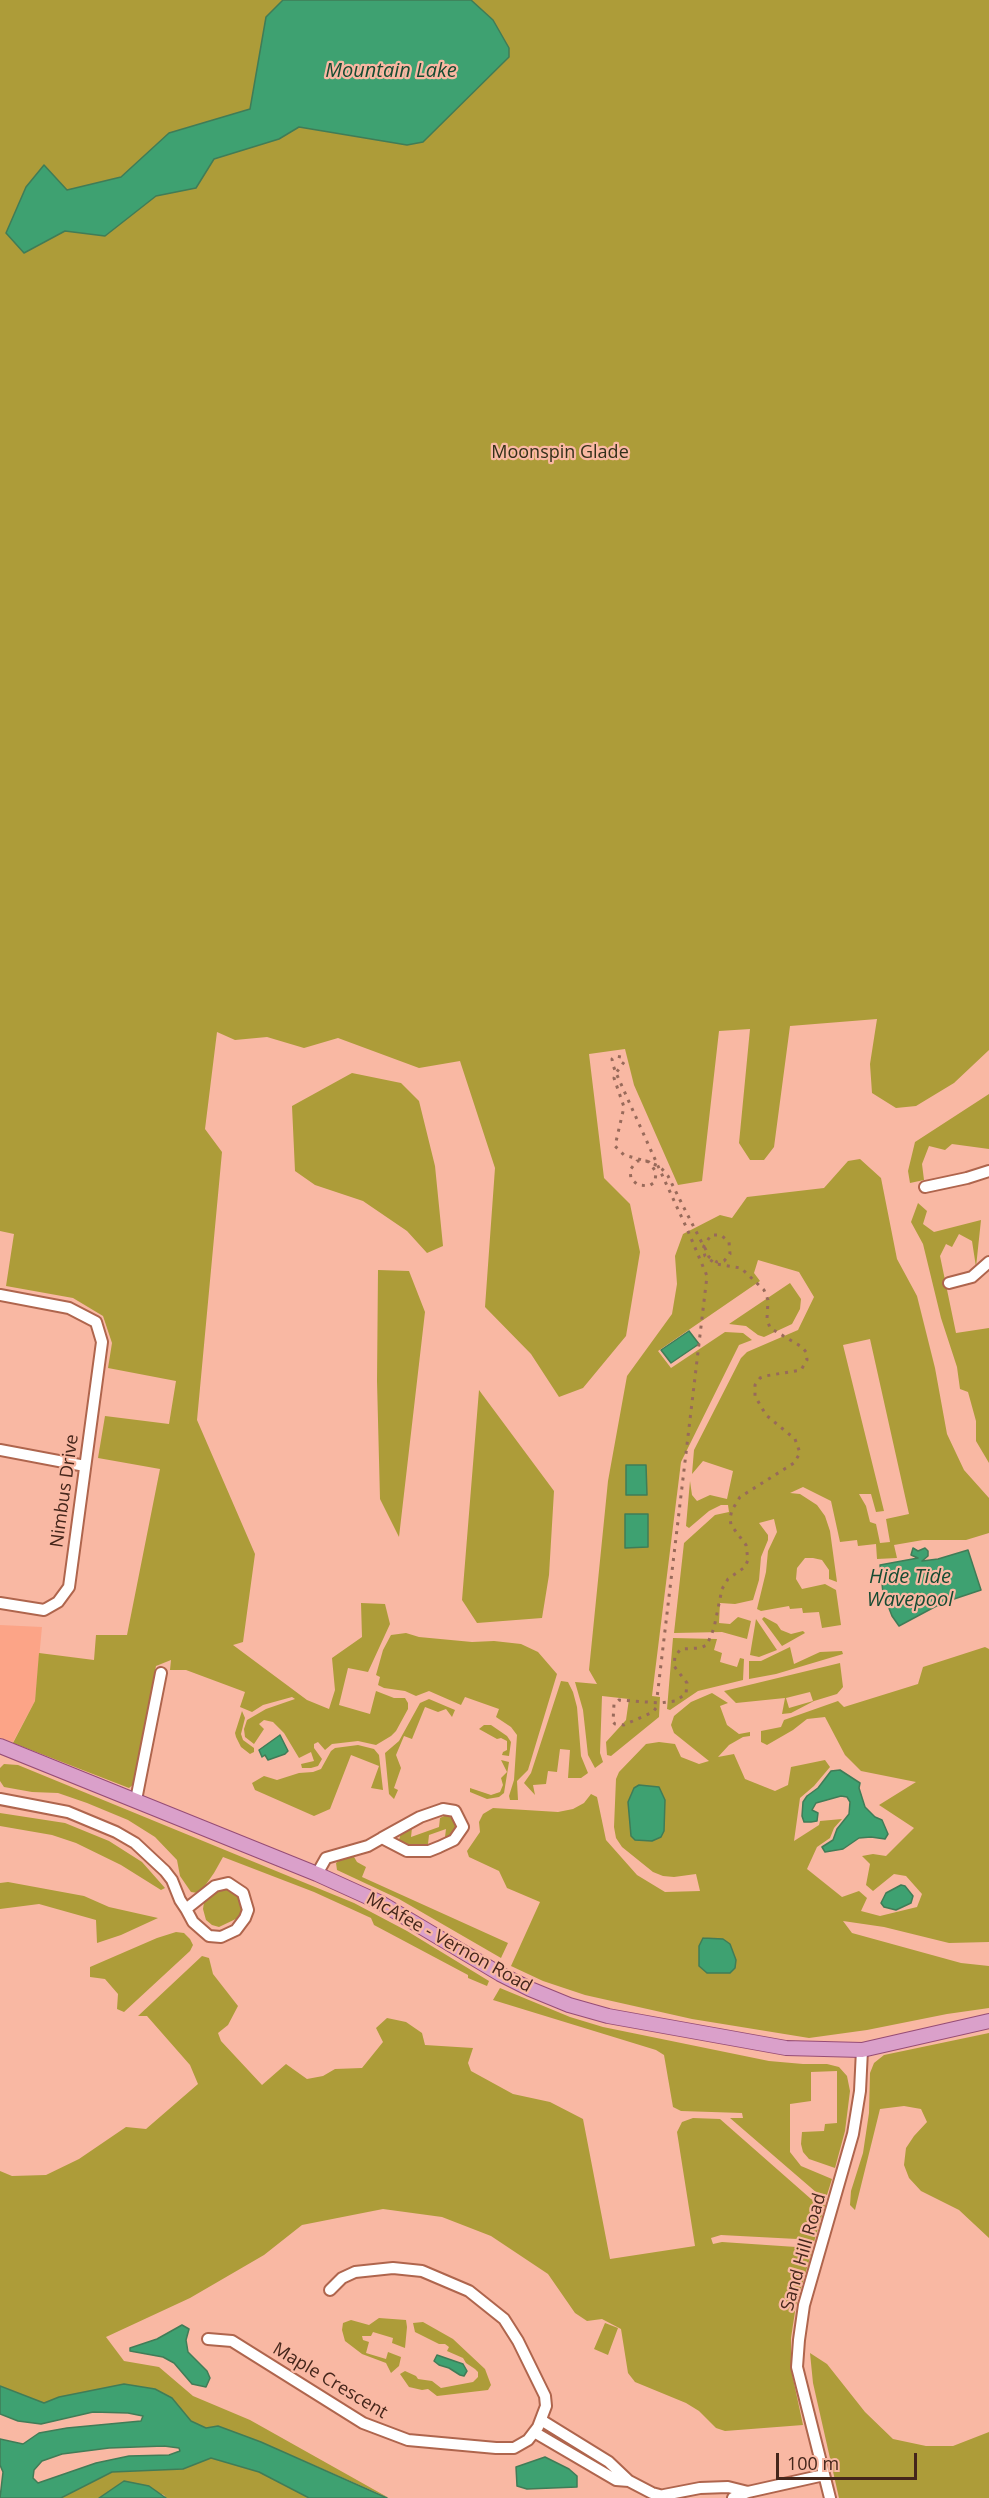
<!DOCTYPE html>
<html>
<head>
<meta charset="utf-8">
<style>
  body { margin:0 }
  #map { position:relative; width:989px; height:2498px; overflow:hidden; background:#f9b8a3; font-family:"Open Sans",sans-serif }
  canvas { display:block }
  .scale { position:absolute; left:776px; top:2453px; width:141px; height:27px; box-sizing:border-box; border:3px solid #45261b; border-top:0; padding-left:8px; font-size:18px; line-height:21px; white-space:nowrap; color:#45261b; -webkit-text-stroke:4px #f9b8a3; paint-order:stroke }
</style>
</head>
<body>
<div id="map">
<canvas width="989" height="2498"></canvas>
<div class="scale">100 m</div>
</div>
<script>
const ctx = document.querySelector('canvas').getContext('2d');
ctx.lineJoin = 'round';
function fill(path, color) {
  ctx.fillStyle = color;
  ctx.fill(path, 'evenodd');
}
function toPath(rows) {
  const path = new Path2D();
  for (const r of rows) {
    path.moveTo(r[0], r[1]);
    for (let i = 2; i < r.length; i += 2) path.lineTo(r[i], r[i + 1]);
  }
  return path;
}
function stroke(path, color, width, dash) {
  ctx.strokeStyle = color;
  ctx.lineWidth = width;
  ctx.lineCap = dash ? 'butt' : 'round';
  ctx.setLineDash(dash || []);
  ctx.stroke(path);
}
function drawText(font, color, halo, rows, align = 'center') {
  ctx.font = font + ' "Open Sans",sans-serif';
  ctx.lineWidth = 4.5;
  ctx.setLineDash([]);
  ctx.textBaseline = 'middle';
  ctx.strokeStyle = halo;
  ctx.fillStyle = color;
  for (const [text, x, y, turn = 0] of rows) {
    ctx.save();
    ctx.translate(x, y);
    ctx.rotate((+turn || 0) * Math.PI / 180);
    ctx.textAlign = isNaN(turn) ? turn : align;
    if (halo) ctx.strokeText(text, 0, 0);
    ctx.fillText(text, 0, 0);
    ctx.restore();
  }
}
fill(toPath([
  [0,1625,42,1627,35,1701,13,1742,0,1738]
]), '#fca487');
fill(toPath([
  [0,0,989,0,989,1050,954,1083,916,1106,896,1108,872,1093,870,1064,877,1019,790,1026,774,1147,764,1160,750,1160,739,1143,750,1029,719,1031,702,1181,678,1185,634,1085,625,1049,589,1054,604,1178,630,1204,640,1252,626,1336,583,1388,559,1397,531,1354,485,1307,495,1168,460,1061,419,1068,338,1038,304,1048,267,1037,235,1040,217,1032,205,1129,222,1152,197,1420,255,1554,243,1642,233,1645,307,1700,329,1709,335,1690,332,1658,362,1637,361,1603,385,1604,390,1624,368,1672,348,1668,339,1705,370,1714,376,1691,394,1698,405,1698,408,1703,408,1709,396,1731,391,1736,376,1745,358,1741,332,1744,325,1750,318,1742,314,1744,314,1748,322,1759,318,1766,311,1768,302,1768,301,1764,314,1761,311,1752,299,1758,284,1733,273,1722,264,1720,259,1724,264,1729,254,1744,245,1737,244,1729,247,1720,266,1709,295,1699,292,1697,263,1705,252,1712,240,1707,245,1692,186,1670,170,1670,171,1660,156,1666,134,1784,129,1788,13,1743,35,1701,39,1653,94,1660,96,1635,127,1635,160,1469,98,1458,105,1416,169,1424,176,1381,108,1368,112,1343,103,1316,73,1298,6,1286,14,1234,0,1231],
  [352,1073,401,1083,419,1101,435,1166,443,1246,427,1253,407,1231,363,1201,315,1185,295,1171,292,1106],
  [989,1094,989,1149,952,1144,945,1150,929,1146,922,1164,924,1180,910,1183,908,1171,915,1142],
  [860,1159,881,1178,897,1259,917,1296,935,1368,947,1434,964,1470,989,1498,989,1533,966,1540,923,1540,894,1545,897,1558,877,1559,876,1544,858,1546,857,1540,840,1542,831,1501,803,1487,790,1493,800,1494,817,1505,825,1516,830,1531,837,1582,829,1579,829,1570,822,1560,813,1558,805,1558,797,1568,796,1579,802,1589,825,1584,836,1590,841,1625,822,1628,819,1612,803,1613,802,1608,790,1609,789,1606,761,1611,757,1609,766,1572,768,1551,777,1532,774,1519,759,1523,768,1535,768,1540,761,1557,759,1580,753,1600,735,1604,720,1603,719,1623,730,1624,738,1617,751,1621,747,1639,722,1632,674,1633,684,1543,715,1515,729,1512,728,1505,721,1505,709,1511,689,1528,686,1526,690,1481,692,1495,697,1501,710,1495,727,1499,733,1471,703,1461,692,1474,694,1450,741,1358,747,1352,798,1330,814,1297,799,1272,758,1260,754,1273,760,1281,658,1351,671,1368,725,1332,743,1333,752,1340,739,1345,681,1462,652,1696,660,1697,659,1717,611,1756,607,1755,606,1742,626,1720,629,1699,602,1696,600,1753,603,1762,595,1768,588,1755,583,1710,575,1682,597,1684,589,1670,608,1481,627,1376,672,1314,677,1284,675,1256,683,1234,720,1215,732,1218,747,1197,824,1188,848,1161],
  [870,1339,909,1514,886,1519,890,1542,880,1543,876,1524,870,1522,866,1506,859,1494,871,1494,876,1512,884,1511,843,1345],
  [918,1203,927,1211,923,1224,934,1232,981,1220,976,1267,972,1241,959,1234,952,1247,946,1244,940,1256,956,1333,989,1328,989,1463,976,1441,976,1421,968,1392,960,1389,957,1367,941,1318,923,1244,911,1222],
  [378,1270,409,1271,425,1312,399,1537,380,1499,377,1381],
  [790,1283,801,1299,800,1309,792,1324,764,1337,758,1335,746,1326,729,1324],
  [479,1390,554,1491,549,1575,542,1618,477,1623,462,1600],
  [764,1617,777,1624,781,1630,791,1634,803,1631,805,1633,782,1646,762,1619],
  [756,1619,777,1650,759,1657,750,1655],
  [406,1633,419,1637,472,1642,494,1641,521,1644,538,1652,557,1674,528,1770,517,1781,518,1800,510,1800,509,1796,514,1780,517,1735,511,1727,496,1717,499,1709,465,1697,461,1705,429,1691,416,1696,405,1691,384,1688,378,1685,380,1677,376,1675,383,1650,391,1635],
  [673,1638,717,1639,714,1650,722,1653,720,1662,737,1667,740,1658,744,1659,743,1680,698,1691,670,1710,667,1709],
  [790,1647,794,1664,820,1652,842,1651,843,1654,776,1674,749,1679,749,1661,761,1661],
  [985,1647,989,1649,989,1942,949,1943,884,1927,843,1921,852,1933,961,1963,989,1966,989,2008,947,2014,867,2030,809,2038,692,2019,585,1995,543,1981,511,1966,540,1902,507,1888,499,1871,469,1857,467,1851,480,1832,479,1822,483,1814,493,1808,558,1812,573,1809,584,1803,591,1794,597,1797,606,1840,637,1875,665,1892,700,1891,696,1874,674,1877,663,1876,653,1872,622,1847,616,1838,614,1827,616,1779,619,1772,646,1744,659,1742,675,1744,681,1757,699,1764,709,1761,674,1733,671,1725,674,1716,691,1702,712,1693,728,1703,720,1706,727,1725,739,1734,750,1732,750,1736,743,1737,729,1745,718,1757,734,1754,745,1779,775,1791,788,1785,791,1767,825,1760,830,1767,814,1786,800,1798,794,1841,819,1825,820,1821,842,1819,834,1828,830,1838,817,1847,807,1869,842,1897,859,1891,867,1898,861,1911,880,1916,917,1907,922,1894,906,1876,894,1874,873,1891,866,1885,870,1864,862,1856,873,1854,886,1856,914,1828,879,1805,916,1782,861,1771,845,1755,825,1717,807,1719,793,1730,767,1745,761,1742,761,1731,781,1727,784,1720,838,1701,844,1707,918,1684,923,1667],
  [840,1663,843,1687,837,1694,814,1701,791,1713,782,1714,785,1698,736,1703,724,1691],
  [810,1692,813,1701,789,1708,786,1698],
  [561,1681,568,1682,573,1692,577,1707,581,1756,588,1773,581,1778,568,1778,570,1750,560,1749,557,1772,548,1771,546,1784,533,1785,535,1795,524,1783,531,1773],
  [429,1699,455,1710,452,1717,446,1709,438,1712,425,1707,412,1739,404,1736,396,1755,401,1768,394,1788,398,1790,394,1799,389,1794,385,1753,399,1741,420,1703],
  [242,1711,245,1718,241,1734,243,1740,254,1748,254,1752,250,1754,241,1747,236,1737,235,1733],
  [484,1725,491,1725,507,1736,511,1742,509,1756,502,1755,503,1752,507,1750,507,1741,501,1738,497,1739,479,1729],
  [358,1745,374,1749,379,1755,383,1790,371,1788,379,1766,351,1755,330,1809,314,1816,255,1790,252,1783,264,1776,277,1780,299,1773,313,1772,321,1769,331,1751,335,1748],
  [501,1760,509,1762,504,1793,499,1797,487,1799,470,1792,470,1788,491,1795,500,1792,503,1785,501,1778,507,1772],
  [4,1764,18,1765,354,1903,407,1931,489,1981,487,1986,468,1978,468,1975,374,1925,371,1918,314,1892,223,1857,214,1873,202,1890,198,1893,191,1892,180,1876,177,1860,155,1837,128,1820,87,1803,58,1793,32,1792,4,1787,0,1781,0,1768],
  [0,1813,65,1823,109,1841,142,1862,165,1888,161,1890,121,1865,76,1843,52,1835,0,1826],
  [446,1815,454,1819,457,1823,457,1828,448,1838,445,1837,446,1829,429,1835,428,1844,425,1848,411,1847,399,1840,401,1833,410,1827,412,1828,411,1837,439,1827,440,1818],
  [354,1857,357,1862,366,1867,362,1877,508,1943,501,1958,399,1899,337,1870,336,1863,343,1858],
  [8,1882,84,1896,109,1907,158,1918,121,1935,97,1943,96,1920,39,1904,0,1909,0,1883],
  [224,1887,238,1894,242,1909,240,1917,219,1927,212,1925,206,1920,203,1909,204,1902,218,1889],
  [176,1932,184,1933,190,1939,193,1945,190,1951,124,2012,117,2009,118,1994,105,1979,90,1977,90,1967,157,1938],
  [202,1956,209,1958,213,1974,238,2006,228,2025,218,2033,221,2041,262,2085,286,2064,307,2079,323,2076,335,2069,362,2068,383,2042,376,2028,387,2018,406,2022,422,2033,425,2045,473,2048,468,2063,471,2071,513,2094,550,2102,583,2119,610,2259,695,2246,677,2132,682,2122,693,2118,720,2119,811,2199,825,2205,814,2242,797,2239,721,2235,711,2238,713,2244,722,2242,796,2247,812,2251,796,2305,791,2338,791,2369,803,2425,725,2431,716,2428,699,2411,686,2403,635,2382,628,2373,621,2329,602,2319,587,2321,575,2313,548,2274,491,2236,442,2217,383,2209,302,2225,264,2255,190,2298,106,2337,124,2361,159,2367,193,2396,250,2420,389,2498,261,2442,218,2426,206,2428,191,2421,172,2398,155,2389,124,2384,59,2397,44,2403,0,2386,0,2171,12,2176,46,2175,79,2159,126,2127,146,2129,198,2084,190,2065,147,2016,138,2016],
  [500,1988,570,2017,603,2027,769,2061,803,2064,827,2064,839,2067,847,2076,850,2091,845,2131,835,2168,809,2159,803,2152,801,2144,802,2132,824,2131,825,2124,837,2123,837,2071,811,2072,811,2101,790,2104,790,2152,801,2166,832,2179,827,2195,817,2193,730,2118,743,2118,742,2113,681,2111,673,2107,664,2055,656,2050,493,2000],
  [989,2033,989,2238,959,2210,921,2191,909,2178,904,2165,906,2148,914,2136,927,2122,921,2109,904,2106,880,2109,855,2210,850,2205,851,2191,863,2153,869,2113,870,2073,874,2063,884,2055],
  [379,2318,406,2320,407,2327,405,2348,392,2343,393,2338,373,2332,371,2336,362,2336,363,2340,369,2342,366,2353,386,2359,388,2352,401,2357,399,2366,391,2373,386,2363,362,2354,345,2341,342,2330,343,2323,351,2320,369,2325],
  [423,2322,453,2339,485,2369,491,2385,488,2390,437,2396,428,2389,422,2390,409,2387,400,2374,405,2371,416,2376,418,2379,432,2381,441,2388,473,2382,478,2377,478,2372,475,2369,466,2363,463,2358,447,2351,449,2347,445,2344,439,2344,415,2332,413,2323],
  [605,2323,618,2328,608,2355,594,2349],
  [810,2353,827,2364,865,2412,893,2439,926,2446,953,2446,989,2432,989,2498,839,2498,813,2383],
  [211,2458,259,2472,309,2498,166,2498,164,2495,124,2481,99,2498,61,2498,112,2472,183,2469]
]), '#ad9c39');
const water = toPath([
  [283,0,471,0,493,20,509,48,509,57,423,142,407,145,299,127,279,139,214,159,196,188,156,196,105,236,65,231,24,253,6,233,26,187,44,165,67,190,121,177,169,133,250,109,266,17,283,0],
  [689,1331,699,1344,671,1363,661,1350,689,1331],
  [626,1465,646,1465,647,1495,626,1495,626,1465],
  [625,1514,648,1514,648,1547,625,1548,625,1514],
  [913,1548,918,1551,925,1548,928,1551,928,1556,922,1561,938,1559,968,1550,981,1590,942,1603,899,1626,892,1616,883,1593,880,1565,918,1558,911,1555,913,1548],
  [280,1735,288,1751,285,1754,268,1760,265,1755,262,1757,259,1750,280,1735],
  [840,1770,860,1783,859,1788,865,1807,875,1817,882,1820,888,1834,885,1839,871,1837,859,1838,843,1849,825,1852,822,1847,833,1840,837,1829,849,1814,850,1802,847,1797,841,1796,816,1803,812,1810,818,1813,817,1821,811,1822,804,1822,802,1816,803,1802,807,1796,818,1788,831,1771,840,1770],
  [639,1785,659,1787,665,1800,664,1831,661,1837,652,1841,635,1840,631,1836,628,1802,634,1788,639,1785],
  [901,1885,905,1886,913,1896,911,1903,896,1910,884,1907,881,1903,886,1893,901,1885],
  [703,1938,723,1939,730,1944,736,1960,735,1968,730,1973,707,1973,699,1966,699,1946,703,1938],
  [182,2325,189,2329,186,2340,188,2352,207,2371,210,2378,206,2387,192,2384,174,2363,163,2357,130,2351,130,2348,157,2339,182,2325],
  [437,2355,463,2364,467,2371,464,2376,460,2375,449,2368,439,2365,434,2361,437,2355],
  [124,2384,155,2389,172,2398,191,2421,206,2428,218,2426,261,2442,387,2498,309,2498,259,2472,211,2458,183,2469,112,2472,61,2498,0,2498,3,2472,0,2465,0,2439,23,2444,39,2433,67,2428,141,2421,143,2416,128,2413,93,2412,41,2424,18,2421,0,2414,0,2386,44,2403,59,2397,124,2384],
  [164,2446,179,2448,180,2451,169,2455,129,2456,96,2463,38,2483,33,2478,34,2470,42,2461,62,2454,109,2448,164,2446],
  [545,2457,569,2469,577,2476,577,2487,527,2489,517,2486,516,2467,545,2457],
  [124,2481,149,2486,166,2498,99,2498,124,2481]
]);
fill(water, '#3ea171');
stroke(water, '#407c57', 1.5);
const minor = toPath([
  [925,1187,967,1178,989,1171],
  [949,1283,972,1277,989,1262],
  [0,1295,69,1308,96,1322,102,1342,69,1587,58,1602,44,1610,0,1603],
  [0,1450,85,1466],
  [0,1799,68,1812,116,1832,135,1843,165,1871,172,1880,180,1900,186,1909,193,1922,209,1936,221,1937,236,1930,245,1918,248,1910,243,1893,228,1883,215,1886,186,1909],
  [136,1800,161,1673],
  [443,1809,455,1811,463,1827,454,1840,439,1847,429,1851,407,1851,382,1838,420,1817,443,1809],
  [317,1874,326,1858,368,1846,382,1838],
  [208,2339,232,2341,363,2423,408,2440,496,2448,514,2448,528,2440,538,2427,546,2406,545,2396,518,2341,504,2319,469,2291,422,2271,393,2268,355,2272,342,2278,330,2290],
  [541,2420,609,2462,629,2481],
  [534,2432,616,2480,629,2481,652,2493,671,2498],
  [664,2495,700,2488,728,2487,748,2492],
  [733,2498,748,2492,824,2475],
  [830,2498,797,2367,799,2340,804,2305,853,2134,860,2091,862,2050]
]);
const major = toPath([
  [0,1746,317,1874,381,1903,500,1974,530,1989,569,2005,608,2016,786,2048,862,2050,989,2021]
]);
stroke(minor, '#af654d', 14);
stroke(major, '#964c75', 16);
stroke(minor, '#fff', 10);
stroke(major, '#daa0ca', 14);
stroke(toPath([
  [656,1708,653,1712,624,1725,615,1724,613,1722,614,1704,619,1700,660,1703,675,1701,686,1694,687,1683,674,1666,675,1656,681,1649,700,1648,707,1645,714,1628,722,1589,728,1579,745,1567,748,1560,746,1545,731,1525,730,1518,732,1510,740,1497,794,1463,800,1453,795,1439,766,1415,755,1396,755,1385,760,1378,765,1376,801,1370,807,1360,806,1352,802,1347,770,1328,767,1319,768,1300,764,1290,741,1268,716,1264,705,1256,703,1249,704,1246,711,1235,721,1235,729,1242,730,1254,724,1261,717,1262,709,1257,706,1250,701,1241,681,1202,668,1176,662,1169,658,1166,656,1165,646,1161,637,1161,630,1170,631,1179,638,1185,649,1186,655,1182,656,1172,649,1162,646,1161,624,1155,615,1146,624,1107,614,1078,616,1073,624,1062,621,1057,616,1056,612,1059,613,1065,616,1073,658,1166,688,1231,707,1276,657,1698]
]), '#986a5a', 3, [3, 6]);
drawText('18px', '#33301a', '#f9b8a3', [
  ["Moonspin Glade",560,453]
]);
drawText('18px', '#45261b', '#f9b8a3', [
  ["Nimbus Drive",65,1491,-82],
  ["McAfee - Vernon Road",449,1943,29],
  ["Sand Hill Road",804,2252,-74],
  ["Maple Crescent",330,2381,31]
]);
drawText('italic 20px', '#164b32', '#f9b8a3', [
  ["Mountain Lake",391,71],
  ["Hide Tide",910,1577],
  ["Wavepool",910,1600]
]);
</script>
</body>
</html>
